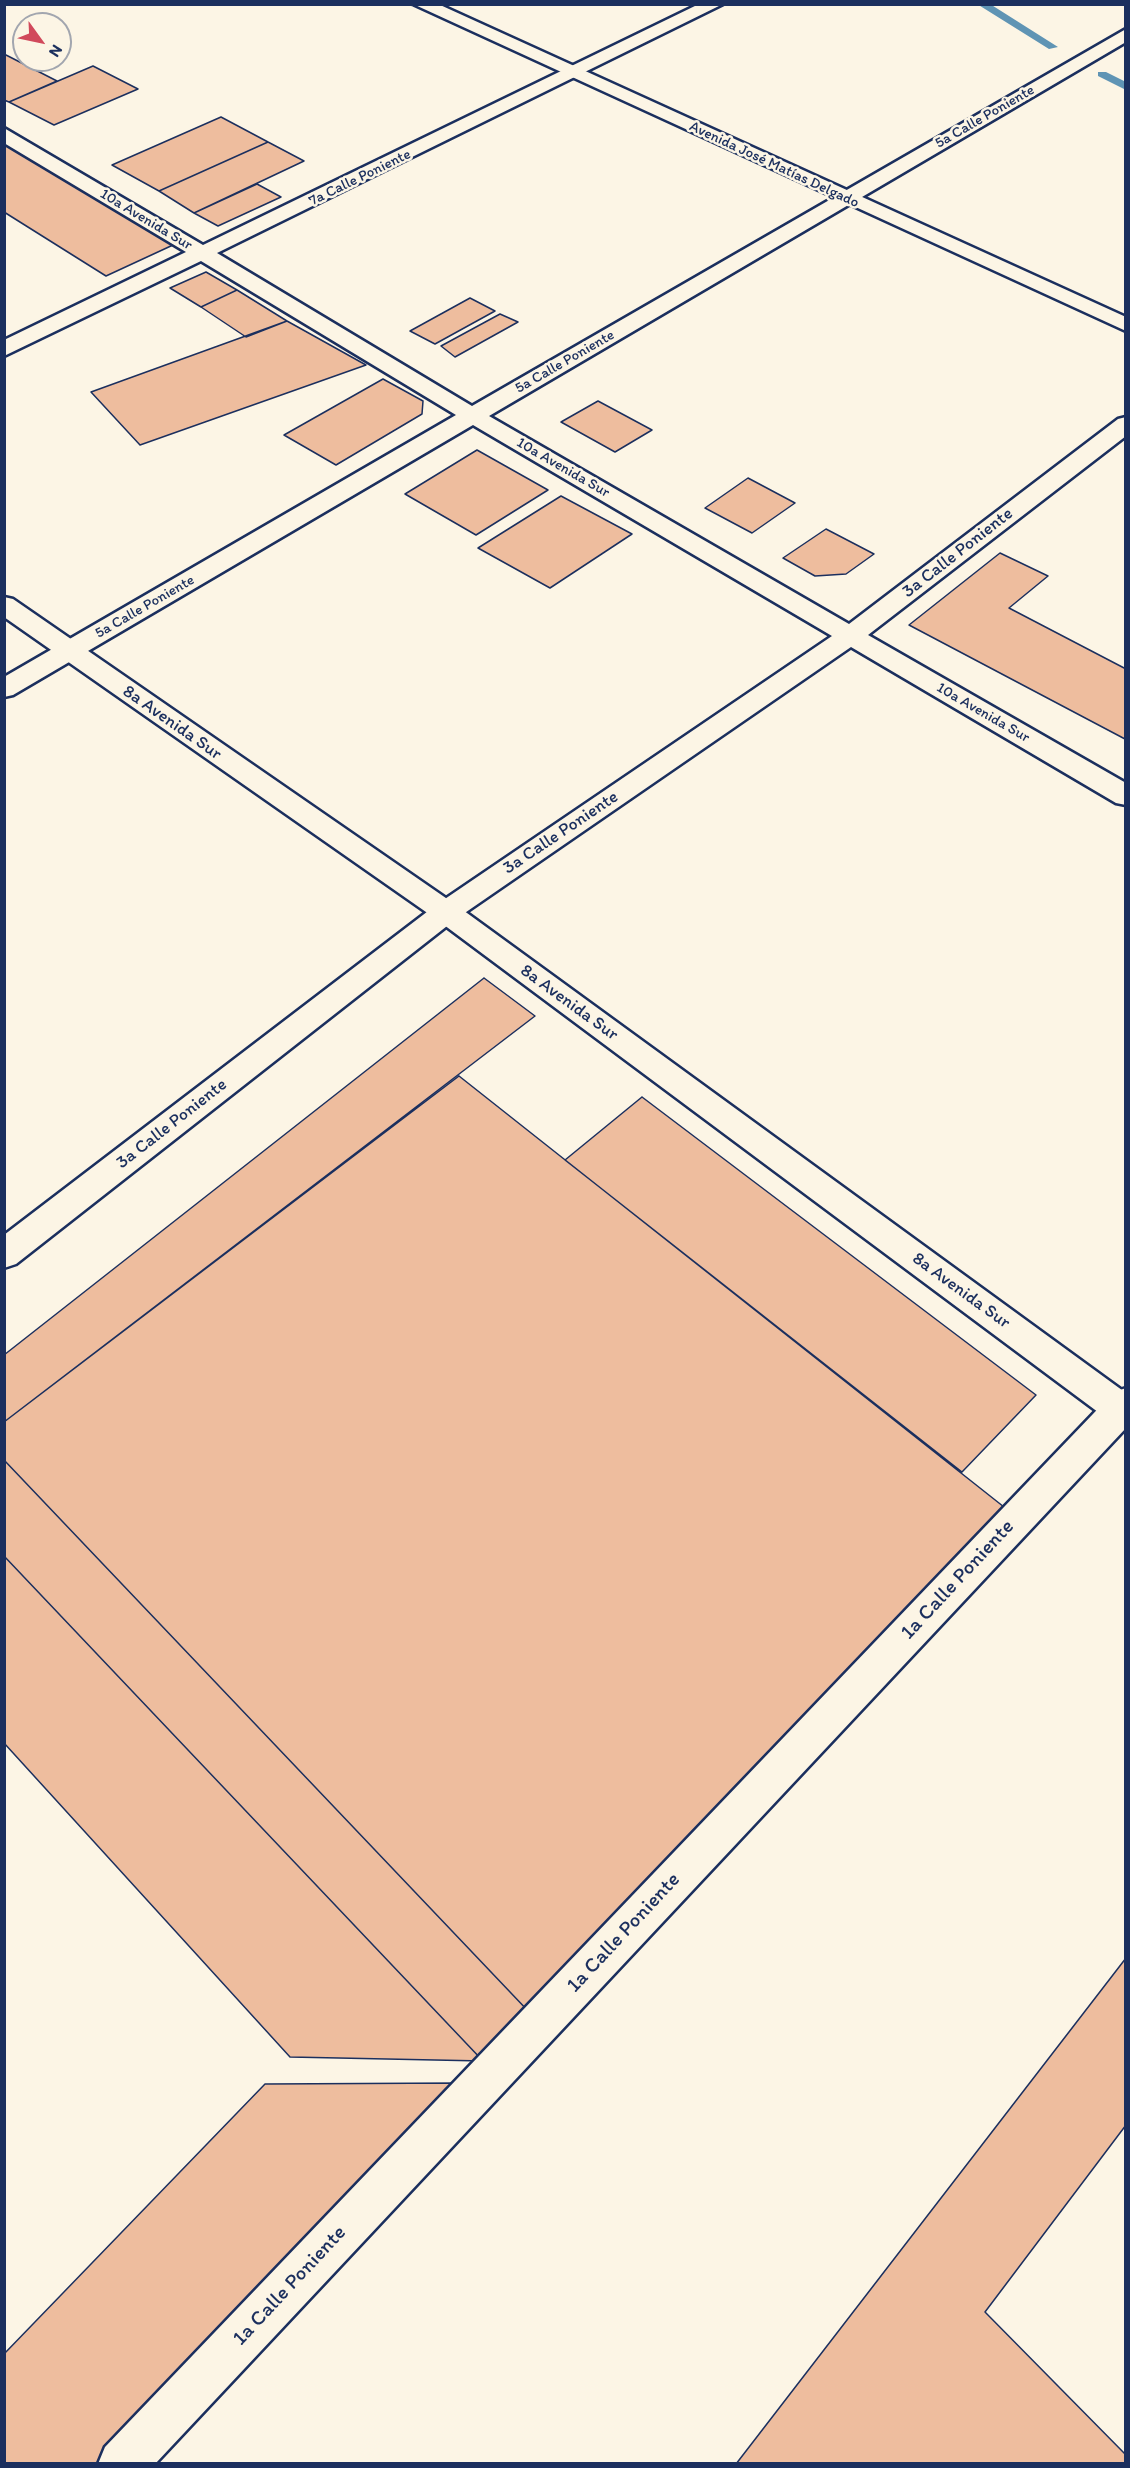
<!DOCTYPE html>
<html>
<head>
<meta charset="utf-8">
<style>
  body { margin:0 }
  #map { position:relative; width:1130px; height:2468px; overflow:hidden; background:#fcf5e5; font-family:Itim,sans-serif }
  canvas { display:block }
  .frame { position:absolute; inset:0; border:6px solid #1b2f5e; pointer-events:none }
  .north { position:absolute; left:12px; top:12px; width:60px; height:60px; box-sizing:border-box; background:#fcf5e5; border:2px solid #a2a6af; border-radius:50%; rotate:123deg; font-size:16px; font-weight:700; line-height:24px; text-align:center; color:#1b2f5e }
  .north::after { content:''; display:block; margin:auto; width:21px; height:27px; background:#d1495b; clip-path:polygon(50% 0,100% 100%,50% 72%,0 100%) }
</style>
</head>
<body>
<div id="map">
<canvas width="1130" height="2468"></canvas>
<div class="frame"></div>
<div class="north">N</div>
</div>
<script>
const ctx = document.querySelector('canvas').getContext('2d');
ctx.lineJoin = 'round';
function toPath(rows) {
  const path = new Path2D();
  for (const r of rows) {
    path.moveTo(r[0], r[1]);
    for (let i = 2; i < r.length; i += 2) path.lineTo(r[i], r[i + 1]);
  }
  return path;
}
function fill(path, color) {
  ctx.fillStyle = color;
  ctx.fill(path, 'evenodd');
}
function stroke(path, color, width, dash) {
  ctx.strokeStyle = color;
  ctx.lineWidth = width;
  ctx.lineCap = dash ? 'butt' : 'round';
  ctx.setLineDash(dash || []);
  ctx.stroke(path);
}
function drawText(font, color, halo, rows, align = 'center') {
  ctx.font = font + ' Itim,sans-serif';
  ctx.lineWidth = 5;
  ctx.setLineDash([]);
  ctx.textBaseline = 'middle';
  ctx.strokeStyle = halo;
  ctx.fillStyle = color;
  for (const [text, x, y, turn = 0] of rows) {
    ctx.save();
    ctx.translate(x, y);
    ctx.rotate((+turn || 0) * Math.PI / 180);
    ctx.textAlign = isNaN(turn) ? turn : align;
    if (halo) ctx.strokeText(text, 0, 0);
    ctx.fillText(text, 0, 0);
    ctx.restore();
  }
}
fill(toPath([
  [977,4,990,4,1058,47,1049,49,977,4],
  [1098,72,1106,72,1126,82,1126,90,1098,76,1098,72]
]), '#5f94b4');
const building = toPath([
  [4,56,6,55,57,81,9,102,4,100,4,56],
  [93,66,138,89,54,125,9,102,93,66],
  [221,117,268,142,159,191,112,165,221,117],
  [268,142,304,161,194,213,159,191,268,142],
  [4,144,173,245,106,276,4,212,4,144],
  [257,184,281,197,218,226,194,213,257,184],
  [206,272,237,290,201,307,170,288,206,272],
  [237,290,287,321,246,337,201,307,237,290],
  [470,298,495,311,435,344,410,331,470,298],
  [500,314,518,322,455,357,441,346,500,314],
  [287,321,366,365,140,445,91,392,287,321],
  [383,379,423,401,422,414,336,465,284,435,383,379],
  [598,401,652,430,615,452,561,422,598,401],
  [477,450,548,490,476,535,405,494,477,450],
  [748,478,795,503,752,533,705,508,748,478],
  [561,496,632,534,550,588,478,548,561,496],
  [826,529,874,554,846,574,815,576,783,558,826,529],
  [1000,553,1048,576,1009,608,1126,669,1125,739,909,625,1000,553],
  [484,978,535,1016,4,1422,4,1355,484,978],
  [459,1076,1004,1507,530,2013,4,1460,4,1422,459,1076],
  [642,1097,1036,1395,962,1472,565,1160,642,1097],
  [4,1460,530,2013,483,2061,4,1556,4,1460],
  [4,1556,483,2061,290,2057,4,1743,4,1556],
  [1126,1958,1126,2125,985,2312,1126,2455,1126,2464,736,2464,1126,1958],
  [460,2083,101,2464,4,2464,4,2354,265,2084,460,2083]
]);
fill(building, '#eebd9e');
stroke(building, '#1b2f5e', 1.5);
const minor = toPath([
  [699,4,723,4,217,253,472,406,1126,29,1126,42,489,416,849,624,1118,419,1126,417,1126,436,868,635,1126,783,1126,805,1116,803,851,647,456,919,16,1264,4,1268,4,1235,436,905,832,636,473,425,13,695,4,697,4,677,456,415,201,261,4,356,4,340,186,252,4,143,4,128,203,245,699,4],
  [1126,1388,1126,1428,155,2464,98,2464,105,2447,1114,1392,1126,1388]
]);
const tertiary = toPath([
  [413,4,438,4,1126,317,1126,331,413,4],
  [4,597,13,599,456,905,1126,1393,1126,1428,1114,1424,436,919,4,617,4,597]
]);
stroke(minor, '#1b2f5e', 5);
stroke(tertiary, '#1b2f5e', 5);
fill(minor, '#fcf5e5');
fill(tertiary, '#fcf5e5');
drawText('15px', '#1b2f5e', '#fcf5e5', [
  ["5a Calle Poniente",985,117,-30],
  ["Avenida José Matías Delgado",774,165,25],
  ["7a Calle Poniente",360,178,-26],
  ["10a Avenida Sur",146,220,31],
  ["5a Calle Poniente",565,362,-30],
  ["10a Avenida Sur",563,468,30],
  ["5a Calle Poniente",145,607,-30],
  ["10a Avenida Sur",983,713,30]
]);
drawText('18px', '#1b2f5e', '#fcf5e5', [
  ["3a Calle Poniente",958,553,-38],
  ["8a Avenida Sur",172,723,35],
  ["3a Calle Poniente",561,833,-34],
  ["8a Avenida Sur",569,1003,36],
  ["3a Calle Poniente",172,1124,-38],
  ["8a Avenida Sur",961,1291,36]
]);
drawText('21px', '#1b2f5e', '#fcf5e5', [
  ["1a Calle Poniente",958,1580,-47],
  ["1a Calle Poniente",624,1933,-47],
  ["1a Calle Poniente",290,2286,-47]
]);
</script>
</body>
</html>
